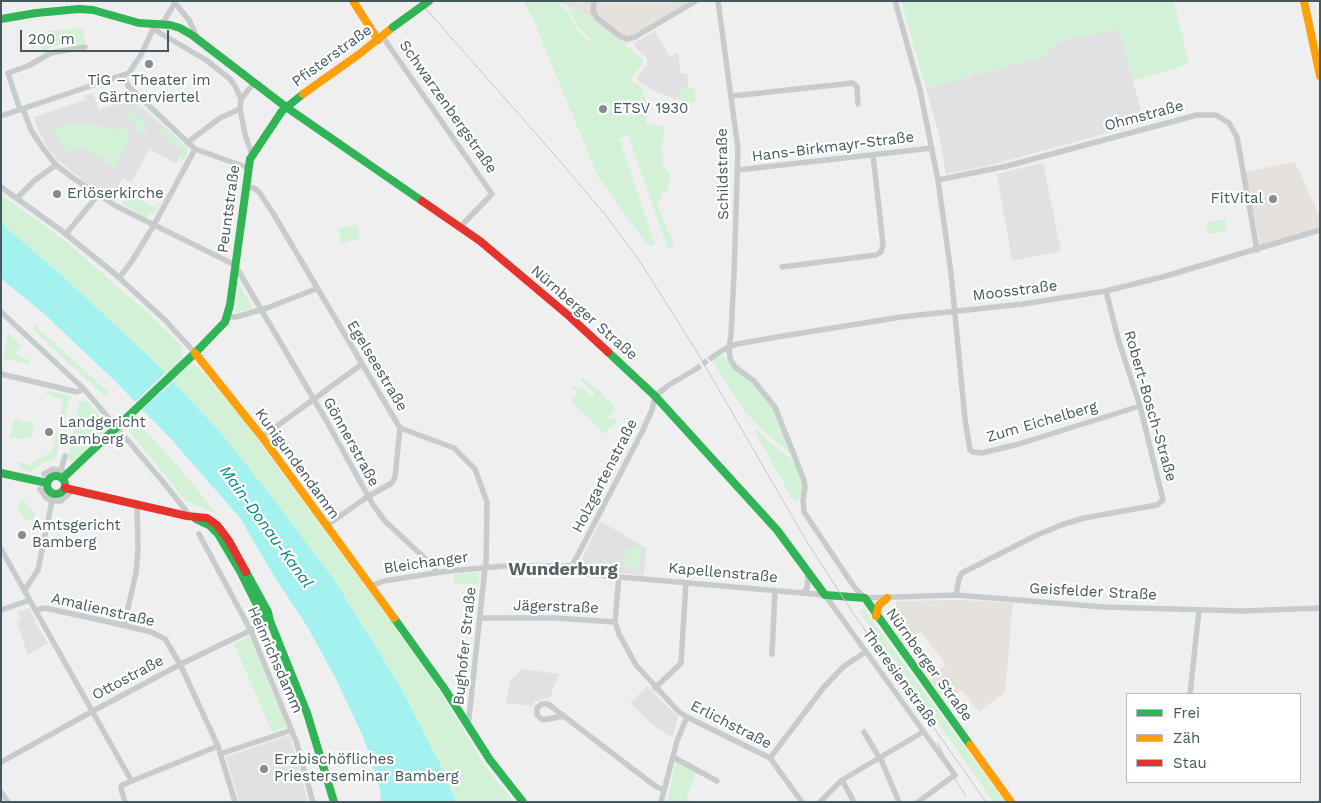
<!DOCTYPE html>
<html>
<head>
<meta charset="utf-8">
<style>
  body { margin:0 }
  #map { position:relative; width:1321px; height:803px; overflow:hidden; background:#f0efef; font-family:"Work Sans",sans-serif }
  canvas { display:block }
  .frame { position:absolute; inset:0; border:2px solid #45585e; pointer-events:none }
  .legend { position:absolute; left:1126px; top:693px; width:175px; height:90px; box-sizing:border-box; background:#fff; border:1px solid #b5bcbf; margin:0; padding:6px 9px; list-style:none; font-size:15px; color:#45585e }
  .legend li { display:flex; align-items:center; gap:10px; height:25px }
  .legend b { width:25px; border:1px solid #b5bcbf }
  .scale { position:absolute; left:20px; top:30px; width:149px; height:22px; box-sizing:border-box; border:2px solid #45585e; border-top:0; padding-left:6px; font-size:15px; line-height:18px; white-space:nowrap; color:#45585e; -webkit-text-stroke:4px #fff; paint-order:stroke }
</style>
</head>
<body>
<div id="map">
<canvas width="1321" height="803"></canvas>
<div class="frame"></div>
<ul class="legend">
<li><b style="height:6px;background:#30b455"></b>Frei</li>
<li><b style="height:6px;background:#ff9f0a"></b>Zäh</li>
<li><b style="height:6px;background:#e5322d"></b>Stau</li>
</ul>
<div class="scale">200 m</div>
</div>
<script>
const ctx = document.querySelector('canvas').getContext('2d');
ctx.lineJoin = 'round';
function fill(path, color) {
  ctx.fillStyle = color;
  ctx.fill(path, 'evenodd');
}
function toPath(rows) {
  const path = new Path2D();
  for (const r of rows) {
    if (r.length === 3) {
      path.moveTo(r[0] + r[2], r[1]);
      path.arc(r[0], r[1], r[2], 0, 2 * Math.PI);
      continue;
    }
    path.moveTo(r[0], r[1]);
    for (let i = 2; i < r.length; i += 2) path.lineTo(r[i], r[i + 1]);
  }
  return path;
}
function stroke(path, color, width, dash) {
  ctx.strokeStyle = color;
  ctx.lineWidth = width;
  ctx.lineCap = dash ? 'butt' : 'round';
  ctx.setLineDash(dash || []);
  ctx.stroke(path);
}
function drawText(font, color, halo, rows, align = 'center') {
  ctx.font = font + ' "Work Sans",sans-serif';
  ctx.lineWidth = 4.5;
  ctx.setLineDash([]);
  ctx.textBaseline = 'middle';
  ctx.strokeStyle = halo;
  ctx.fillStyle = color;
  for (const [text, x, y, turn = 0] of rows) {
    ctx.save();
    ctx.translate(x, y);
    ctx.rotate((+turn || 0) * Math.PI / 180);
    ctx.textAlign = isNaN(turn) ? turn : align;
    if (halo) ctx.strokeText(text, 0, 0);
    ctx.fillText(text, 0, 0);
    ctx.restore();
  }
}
fill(toPath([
  [556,1,694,1,661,20,625,45,584,13],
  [1295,162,1320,217,1320,227,1260,246,1245,172],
  [962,600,1013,603,1005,692,979,712,962,690,945,700,928,678,946,665,921,632,903,644,896,634,896,630,892,629,892,611,896,611,896,601]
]), '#e5e1dc');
fill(toPath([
  [1119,28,1144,123,987,166,946,174,939,135,926,88,1044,57,1056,43,1080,36,1081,38],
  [655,31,670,57,678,52,681,74,687,73,689,89,683,87,676,99,654,91,637,80,637,76,647,65,647,58,637,49,634,43],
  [93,93,99,110,131,98,185,145,188,151,184,160,179,157,176,164,150,149,131,182,123,178,115,191,121,195,117,201,82,180,57,159,46,145,38,130,34,117,85,100,84,96],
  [1043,163,1061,251,1012,261,997,174],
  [600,521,646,548,644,575,588,570,579,565],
  [29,608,36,620,35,622,48,643,28,655,17,622,21,620,18,612],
  [522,669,559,674,550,697,539,700,534,702,533,706,506,703,510,681],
  [647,686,678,717,672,738,651,723,630,703],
  [290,735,308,802,239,802,226,757]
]), '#e1e0e2');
fill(toPath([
  [523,1,556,1,567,11,577,30,590,42,592,41,578,26,567,6,584,13,643,59,643,64,630,80,641,87,645,97,647,107,646,124,665,126,661,151,664,151,662,162,670,174,667,192,662,192,659,202,657,203,675,247,668,249,628,135,619,139,655,244,649,246,616,203,615,198,598,177,533,19],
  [901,1,1174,1,1189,64,1133,81,1118,28,1081,38,1080,36,1056,43,1044,57,926,88],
  [83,28,85,46,72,48,71,44,69,46,70,48,68,48,67,45,49,47,49,53,43,56,42,46,50,44,49,36,40,37,39,32],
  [683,87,695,89,695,103,676,99],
  [129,107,150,127,145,130,135,132,135,120,129,121,128,119,128,117,132,114,128,108],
  [69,124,99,125,118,131,120,127,125,126,129,130,127,135,131,138,115,168,83,146,80,150,77,148,71,154,62,145,52,129],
  [163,127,187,147,187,154,184,160,179,157,183,150,172,143,173,142,167,138,168,136,162,133,160,137,158,136],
  [128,192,156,208,161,200,162,200,154,215,150,213,147,218,121,203],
  [1,195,63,239,150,315,180,345,183,352,182,357,189,366,194,365,199,368,240,416,432,678,487,769,514,802,456,802,441,766,400,686,335,581,269,493,222,434,152,359,58,272,1,223],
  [1225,219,1227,231,1208,234,1206,222],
  [357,225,360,239,341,243,338,229],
  [239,284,253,308,236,313,235,311],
  [35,325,108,392,104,396,32,329],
  [8,333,21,346,15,353,30,361,29,364,3,358],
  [722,355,751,381,774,409,792,455,758,426,743,409,712,360],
  [583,377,599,391,616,409,608,417,610,420,613,418,618,421,604,434,570,401,578,394,571,386,573,385,577,389,581,386,591,397,595,394,581,380,581,378],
  [49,391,70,396,65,419,59,418,63,399,44,394],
  [86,400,110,427,74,462,68,458,79,402],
  [133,418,177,465,217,514,186,501,128,430,128,424],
  [14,419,35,423,32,435,30,437,23,439,10,437],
  [754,430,757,430,773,445,794,461,803,483,803,491,797,500,793,500],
  [56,432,59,433,61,436,56,459,41,463,31,472,20,469,18,461,31,465,33,462,49,453,52,453],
  [23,498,29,508,35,512,33,521,24,519,17,507],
  [626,548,641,549,640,557,643,557,643,562,640,562,639,569,624,568],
  [479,573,479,584,454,584,454,574],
  [864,609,977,764,1005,802,994,802,859,611],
  [249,636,287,727,272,732,234,644],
  [676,761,697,773,686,797,693,802,667,802]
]), '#d2f1d6');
fill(toPath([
  [1,223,58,272,152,359,222,434,269,493,335,581,400,686,441,766,456,802,381,802,380,789,364,739,336,679,307,626,274,576,240,518,171,439,115,381,41,311,1,279]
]), '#a3f2f0');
fill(toPath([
  [167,371,175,380,141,411,134,403]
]), '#f0efef');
stroke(toPath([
  [696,369,711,358]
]), '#c5c9cb', 5.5, [5.5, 3]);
stroke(toPath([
  [594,1,593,12,597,18,620,36,627,39,635,37,696,1],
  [718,1,738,149,734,274,731,335,729,347,730,358,735,367,754,381,775,407,804,480,805,487,803,501,804,512,855,588,865,598,956,595,1104,607,1243,611,1320,608],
  [895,1,920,90,938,180,951,273,965,419,970,450,973,452,982,453,1019,444,1140,406],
  [175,3,189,20,198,39],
  [157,24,164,21,176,1],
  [155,25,156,30,160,33,206,60,230,79,235,86,241,99,240,109,245,134,252,155],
  [382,36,492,194,460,227],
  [123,76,129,87,195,149,249,168],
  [732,96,853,83,857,87,858,104],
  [241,99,254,83],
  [23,109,31,130,42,147,56,165,73,178,116,206,235,265,326,420,373,505,385,521,432,565,437,572],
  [20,110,8,73,28,66,51,53,85,47],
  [1,116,129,73,141,55,155,25],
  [188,142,220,118,240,109],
  [738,170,932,148],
  [938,180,1007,166,1197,115,1216,115,1229,123,1237,137,1257,250],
  [1,187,62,231,115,274,166,321,195,353],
  [247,187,254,188,259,192,273,213,400,428,454,448,475,469,487,502,486,568],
  [18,197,35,180,56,165],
  [66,234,98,195],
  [782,267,876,255,881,252,883,244,873,155],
  [119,278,132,261,154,225,195,149],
  [1,312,84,389,164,483,191,517],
  [227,317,236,317,267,308,316,289],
  [711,358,723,350,737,344,777,337,901,317,1023,304,1106,291,1166,276,1320,230],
  [1,374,77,392,84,389],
  [262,437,362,364],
  [61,470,65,456],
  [44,474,53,469,63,471],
  [40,489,46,498,56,501,61,501,69,494],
  [326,526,367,497,392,483,395,477,400,428],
  [199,534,251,631,259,651,296,741,313,802],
  [1,549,131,780],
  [572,566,642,432,652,410,655,396,669,385,696,369],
  [619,576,615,622,619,634,636,665,678,711,687,717,770,758,802,802],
  [371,586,384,581,448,571,505,566,572,566,586,574,825,595,955,775,918,802],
  [24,591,38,570,52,501],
  [802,593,807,589,808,573],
  [956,595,959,579,962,573,1033,537,1061,525,1084,518,1157,505,1163,500,1140,406,1119,342,1106,291],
  [1,610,30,600],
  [35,610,45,608,109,622,151,632,165,639,180,664,218,746,235,802],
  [480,618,555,618,615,622],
  [124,625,136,573,138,550,137,504],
  [772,654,775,591],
  [655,688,681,663,686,582],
  [1190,694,1199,610],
  [564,716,543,720,537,715,537,708,542,704,548,704,655,786,664,790],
  [468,727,485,568],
  [864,732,882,762,899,802],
  [220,754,292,730],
  [673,757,717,781],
  [770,758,824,687,843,667,865,652],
  [1,762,93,711,183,663,270,621],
  [842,780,854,802],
  [1,792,8,802],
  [125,802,121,789,122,785,218,746],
  [661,802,677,741,687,717],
  [820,802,842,780,923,732]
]), '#c7cbcc', 5.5);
stroke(toPath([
  [1,19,36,13,79,9,93,10,139,23,170,25,180,28,192,35,286,107,422,201],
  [608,352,655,396,777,530,825,595,865,598,970,745],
  [1,473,47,483],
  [56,485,9],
  [63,478,195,353,225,322,230,305,250,159,282,111,303,94],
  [196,519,209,525,218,534,240,571,262,615,270,621],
  [246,572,268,612,270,621,307,713,334,802],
  [394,618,444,688,490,760,523,802]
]), '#30b455', 8);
stroke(toPath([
  [353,1,378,40],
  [1304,1,1320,76],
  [303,94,358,55,393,27],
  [195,353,262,437,394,618],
  [876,616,879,605,887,598],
  [970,745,1011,802]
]), '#ff9f0a', 8);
stroke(toPath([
  [422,201,480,241,569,316,608,352],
  [65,488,187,516,207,518,217,525,229,541,246,572]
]), '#e5322d', 8);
stroke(toPath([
  [419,1,553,153,608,218,639,260,697,352,807,542,851,610,986,802],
  [938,743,953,776,966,796]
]), '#c2c5c7', 1);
stroke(toPath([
  [393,27,429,1]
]), '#30b455', 8);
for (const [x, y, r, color] of [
  [149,64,5,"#818d91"],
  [603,109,5,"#818d91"],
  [57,194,5,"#818d91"],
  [1273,199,5,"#818d91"],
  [49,432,5,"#818d91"],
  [22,535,5,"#818d91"],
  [264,769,5,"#818d91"]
]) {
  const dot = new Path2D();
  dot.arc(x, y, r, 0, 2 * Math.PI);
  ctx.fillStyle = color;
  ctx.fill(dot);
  stroke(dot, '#fff', 2);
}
drawText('15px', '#45585e', '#fff', [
  ["Pfisterstraße",332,56,-36],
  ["Schwarzenbergstraße",448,107,55],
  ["Ohmstraße",1144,116,-15],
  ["Hans-Birkmayr-Straße",833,147,-7],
  ["Schildstraße",723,174,-91],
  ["Peuntstraße",229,209,-82],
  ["Moosstraße",1015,291,-7],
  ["Nürnberger Straße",584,313,41],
  ["Egelseestraße",377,366,59],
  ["Robert-Bosch-Straße",1150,406,74],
  ["Zum Eichelberg",1042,422,-16],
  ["Gönnerstraße",351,442,61],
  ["Kunigundendamm",297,464,54],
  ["Holzgartenstraße",605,476,-63],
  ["Bleichanger",426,563,-8],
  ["Kapellenstraße",723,573,5],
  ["Geisfelder Straße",1093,592,3],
  ["Jägerstraße",556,607,2],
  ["Amalienstraße",103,610,13],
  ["Bughofer Straße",465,646,-84],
  ["Heinrichsdamm",275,660,66],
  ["Nürnberger Straße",929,665,54],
  ["Ottostraße",128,678,-28],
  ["Theresienstraße",900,678,54],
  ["Erlichstraße",731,725,27]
]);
drawText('15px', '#45585e', '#fff', [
  ["TiG – Theater im",149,81,"center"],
  ["Gärtnerviertel",149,98,"center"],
  ["ETSV 1930",613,109],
  ["Erlöserkirche",67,194],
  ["FitVital",1263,199,"right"],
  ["Landgericht",59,423],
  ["Bamberg",59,440],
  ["Amtsgericht",32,526],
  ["Bamberg",32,543],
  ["Erzbischöfliches",274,760],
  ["Priesterseminar Bamberg",274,777]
], 'left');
drawText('italic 16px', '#058482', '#fff', [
  ["Main-Donau-Kanal",266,527,54]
]);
drawText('bold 18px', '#5a6164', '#fff', [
  ["Wunderburg",563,570]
]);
</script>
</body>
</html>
